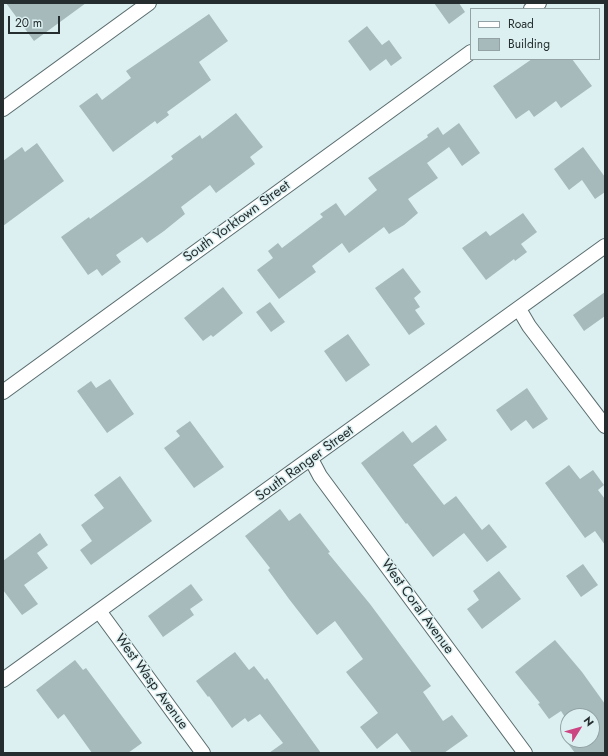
<!DOCTYPE html>
<html>
<head>
<meta charset="utf-8">
<style>
  body { margin:0 }
  #map { position:relative; width:608px; height:756px; overflow:hidden; background:#dcf0f2; font-family:Jost,sans-serif }
  canvas { display:block }
  .frame { position:absolute; inset:0; border:4px solid #252d2e; pointer-events:none }
  .legend { position:absolute; left:470px; top:8px; width:130px; height:52px; box-sizing:border-box; background:#dcf0f2; border:1px solid #93a2a4; margin:0; padding:5px 7px; list-style:none; font-size:12px; color:#252d2e }
  .legend li { display:flex; align-items:center; gap:8px; height:20px }
  .legend b { width:20px; border:1px solid #93a2a4 }
  .north { position:absolute; left:560px; top:708px; width:40px; height:40px; box-sizing:border-box; background:#dcf0f2; border:1px solid #93a2a4; border-radius:50%; rotate:53deg; font-size:11px; font-weight:700; line-height:16px; text-align:center; color:#252d2e }
  .north::after { content:''; display:block; margin:auto; width:14px; height:18px; background:#cc4481; clip-path:polygon(50% 0,100% 100%,50% 72%,0 100%) }
  .scale { position:absolute; left:8px; top:16px; width:52px; height:18px; box-sizing:border-box; border:2px solid #252d2e; border-top:0; padding-left:5px; font-size:12px; line-height:14px; white-space:nowrap; color:#252d2e; -webkit-text-stroke:3px #dcf0f2; paint-order:stroke }
</style>
</head>
<body>
<div id="map">
<canvas width="608" height="756"></canvas>
<div class="frame"></div>
<ul class="legend">
<li><b style="height:5px;background:#fff"></b>Road</li>
<li><b style="height:11px;background:#a6babc"></b>Building</li>
</ul>
<div class="north">N</div>
<div class="scale">20 m</div>
</div>
<script>
const ctx = document.querySelector('canvas').getContext('2d');
ctx.lineJoin = 'round';
function fill(path, color) {
  ctx.fillStyle = color;
  ctx.fill(path, 'evenodd');
}
function toPath(rows) {
  const path = new Path2D();
  for (const r of rows) {
    path.moveTo(r[0], r[1]);
    for (let i = 2; i < r.length; i += 2) path.lineTo(r[i], r[i + 1]);
  }
  return path;
}
function stroke(path, color, width, dash) {
  ctx.strokeStyle = color;
  ctx.lineWidth = width;
  ctx.lineCap = dash ? 'butt' : 'round';
  ctx.setLineDash(dash || []);
  ctx.stroke(path);
}
function drawText(font, color, halo, rows, align = 'center') {
  ctx.font = font + ' Jost,sans-serif';
  ctx.lineWidth = 3;
  ctx.setLineDash([]);
  ctx.textBaseline = 'middle';
  ctx.strokeStyle = halo;
  ctx.fillStyle = color;
  for (const [text, x, y, turn = 0] of rows) {
    ctx.save();
    ctx.translate(x, y);
    ctx.rotate((+turn || 0) * Math.PI / 180);
    ctx.textAlign = isNaN(turn) ? turn : align;
    if (halo) ctx.strokeText(text, 0, 0);
    ctx.fillText(text, 0, 0);
    ctx.restore();
  }
}
fill(toPath([
  [6,3,86,3,34,41],
  [434,3,459,3,465,12,449,24],
  [209,14,228,41,199,62,211,80,167,112,169,115,157,124,155,121,113,152,79,106,97,93,102,100,131,78,126,71],
  [367,26,382,45,389,40,402,58,391,66,386,59,370,71,348,41],
  [532,59,572,59,592,86,561,108,556,101,534,117,529,110,516,119,493,86],
  [236,113,263,147,250,157,255,164,216,193,210,185,181,207,185,214,164,231,147,243,142,237,116,255,121,262,102,276,97,269,88,275,61,237,89,217,90,219,143,181,173,159,171,156,200,135,202,139],
  [459,123,480,153,462,166,449,147,427,163,438,178,408,199,418,213,404,225,389,234,384,227,349,253,342,243,312,266,316,272,279,299,257,270,273,258,268,251,278,243,282,248,323,217,320,214,336,203,345,216,377,190,368,178,428,137,427,135,438,127,443,135],
  [37,143,64,181,3,226,3,161,22,147,25,152],
  [583,147,605,177,605,192,595,199,582,180,569,190,554,169],
  [523,213,537,232,521,244,527,252,515,261,514,259,486,280,462,248,486,231,490,236],
  [403,268,421,292,414,298,420,307,415,310,425,324,409,335,375,288],
  [223,287,243,313,213,337,211,335,203,341,184,318],
  [605,292,605,316,584,331,573,315],
  [270,302,285,322,271,332,256,312],
  [348,334,370,365,346,382,324,351],
  [110,379,134,414,107,433,77,391,91,381,96,388],
  [527,388,548,419,533,429,526,420,511,431,496,410],
  [190,421,224,467,194,488,164,448,180,436,176,431],
  [436,425,447,440,413,465,444,505,456,496,482,530,489,524,507,547,487,562,464,533,433,557,407,523,406,524,361,463,403,431,412,443],
  [569,465,580,479,593,470,604,485,598,490,605,499,605,545,595,531,585,538,545,483],
  [120,476,152,521,91,565,80,550,92,541,81,525,104,508,94,495],
  [280,509,289,521,300,513,330,552,328,553,370,604,431,686,423,692,443,721,452,715,468,736,444,753,412,753,397,733,377,749,360,727,378,713,346,672,363,659,335,621,317,635,289,599,268,570,270,568,245,536],
  [40,533,48,545,37,553,48,568,24,585,38,604,22,615,3,590,3,561],
  [583,564,598,585,581,597,566,576],
  [499,571,521,599,482,629,467,609,479,600,473,591],
  [191,584,203,600,190,609,194,615,163,637,148,616],
  [555,640,582,672,605,704,605,753,575,753,566,741,568,739,592,740,592,716,568,716,568,722,561,711,549,719,538,704,540,703,515,672],
  [235,652,249,670,254,666,265,680,267,678,321,753,269,753,283,743,260,714,248,722,245,718,232,728,209,696,208,697,196,681],
  [75,660,83,670,86,668,142,743,128,753,92,753,64,714,58,719,36,690]
]), '#a6babc');
const street = toPath([
  [531,9,539,3],
  [3,109,149,3],
  [519,309,529,326,605,426],
  [3,392,471,52],
  [311,459,320,476,525,753],
  [99,611,203,753],
  [3,680,605,246]
]);
stroke(street, '#596b6d', 16);
stroke(street, '#fff', 14);
drawText('14px', '#252d2e', '#dcf0f2', [
  ["South Yorktown Street",237,222,-36],
  ["South Ranger Street",305,464,-36],
  ["West Coral Avenue",417,607,54],
  ["West Wasp Avenue",151,682,54]
]);
</script>
</body>
</html>
